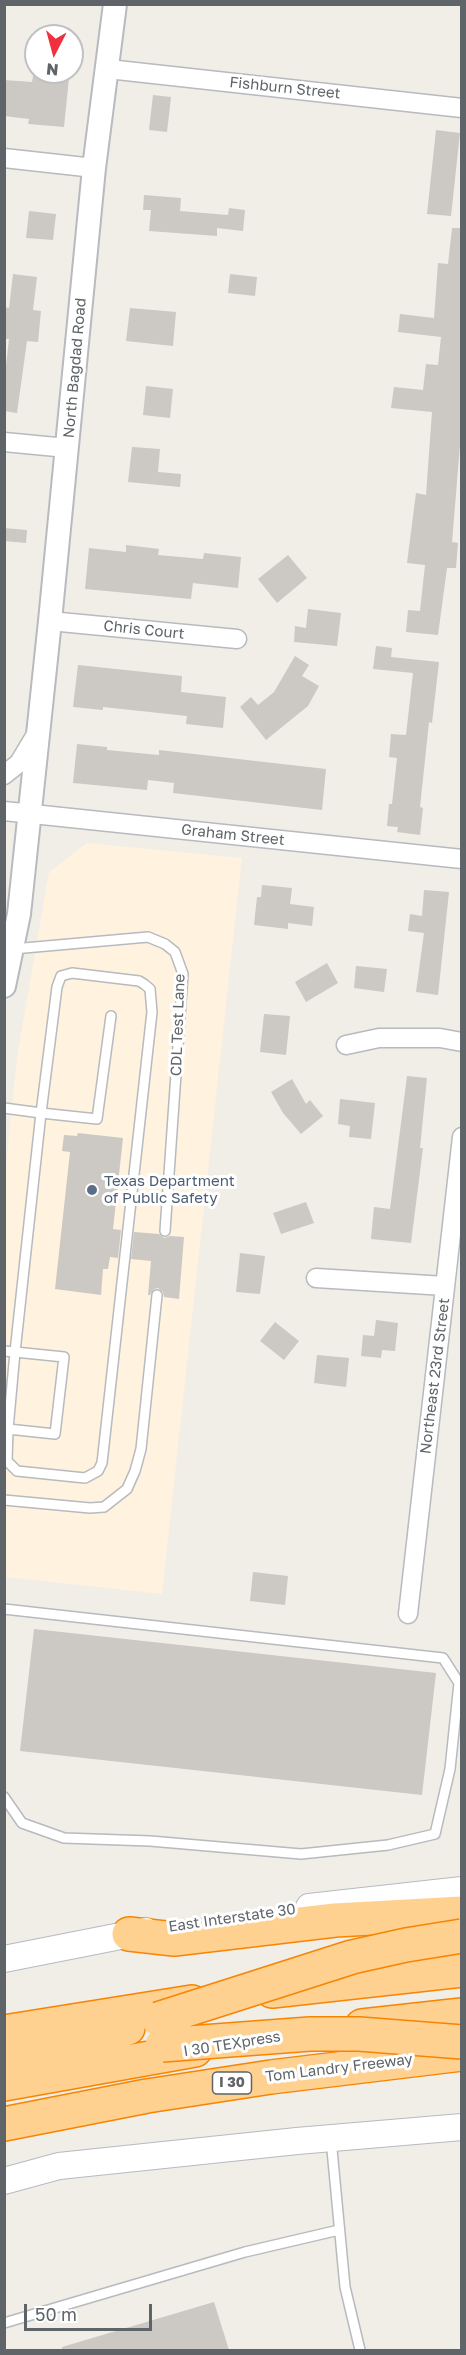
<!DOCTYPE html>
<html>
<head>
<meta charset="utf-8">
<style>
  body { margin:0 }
  #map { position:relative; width:466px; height:2355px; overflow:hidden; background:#f1ede7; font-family:"Golos Text",sans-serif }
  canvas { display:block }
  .frame { position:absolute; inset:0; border:6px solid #5e6468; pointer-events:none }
  .north { position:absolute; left:24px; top:24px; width:60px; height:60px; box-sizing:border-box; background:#fff; border:2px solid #bfc1c3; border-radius:50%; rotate:186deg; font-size:16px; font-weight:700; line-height:24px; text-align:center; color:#5e6468 }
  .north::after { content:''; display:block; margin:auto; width:21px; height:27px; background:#ee303f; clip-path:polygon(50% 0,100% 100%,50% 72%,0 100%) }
  .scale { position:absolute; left:24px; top:2304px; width:128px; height:27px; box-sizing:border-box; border:3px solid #5e6468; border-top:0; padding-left:8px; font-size:18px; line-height:21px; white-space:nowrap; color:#5e6468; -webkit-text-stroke:4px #fff; paint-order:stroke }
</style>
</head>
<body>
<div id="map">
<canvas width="466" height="2355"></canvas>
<div class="frame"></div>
<div class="north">N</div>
<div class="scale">50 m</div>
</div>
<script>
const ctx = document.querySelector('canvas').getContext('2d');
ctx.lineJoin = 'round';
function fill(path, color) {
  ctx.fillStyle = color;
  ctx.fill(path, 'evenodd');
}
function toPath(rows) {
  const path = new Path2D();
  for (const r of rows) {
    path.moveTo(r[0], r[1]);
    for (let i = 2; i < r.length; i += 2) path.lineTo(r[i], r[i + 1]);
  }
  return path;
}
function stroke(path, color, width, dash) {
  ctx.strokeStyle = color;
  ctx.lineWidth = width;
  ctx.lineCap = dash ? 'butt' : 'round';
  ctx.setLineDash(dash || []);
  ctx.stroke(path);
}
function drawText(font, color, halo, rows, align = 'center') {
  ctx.font = font + ' "Golos Text",sans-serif';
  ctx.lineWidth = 6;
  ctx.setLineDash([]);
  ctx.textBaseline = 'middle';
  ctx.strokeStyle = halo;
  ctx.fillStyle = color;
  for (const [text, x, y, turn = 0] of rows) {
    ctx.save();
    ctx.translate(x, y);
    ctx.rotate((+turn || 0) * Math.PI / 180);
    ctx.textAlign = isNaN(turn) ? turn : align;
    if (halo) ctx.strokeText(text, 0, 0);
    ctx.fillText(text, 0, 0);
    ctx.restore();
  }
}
fill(toPath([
  [87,843,242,858,162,1594,5,1577,5,1175,17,1057,49,872]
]), '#fff2de');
fill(toPath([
  [48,72,62,72,62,77,69,78,64,127,28,124,29,119,4,116,4,80,32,82,33,76,47,77],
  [153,95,171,97,167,132,149,130],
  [436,130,460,133,451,216,427,214],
  [144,195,181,198,180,211,228,215,229,208,245,210,243,231,217,228,217,236,149,231,151,210,143,210],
  [29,211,56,214,53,240,26,238],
  [452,228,462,228,462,421,452,542,458,543,456,568,447,568,438,635,406,632,408,610,420,611,425,565,407,563,416,493,426,495,432,412,391,408,394,387,423,390,426,364,438,365,441,337,398,332,400,314,434,318,438,263,448,264],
  [13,274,37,277,33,310,41,311,38,342,27,341,17,413,4,411,4,383,9,339,4,339,4,307,9,308],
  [230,274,257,277,255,296,228,293],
  [130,308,176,312,173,346,126,341],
  [146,386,173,389,170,418,143,415],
  [132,447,160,449,158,472,181,474,180,487,128,482],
  [4,528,27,530,26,543,4,541],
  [126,545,159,549,158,555,203,559,204,553,241,557,238,588,193,583,191,599,85,589,89,548,126,552],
  [288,555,307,578,277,603,258,579],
  [308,609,341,613,337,646,294,642,295,626,306,628],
  [376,646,392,648,391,657,439,662,432,723,429,722,420,807,423,808,420,835,397,832,398,827,387,826,389,804,392,804,397,758,389,757,391,734,406,735,413,673,373,669],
  [295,656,309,665,302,676,319,686,308,706,266,740,240,707,251,697,258,705,274,692],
  [78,665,182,676,181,692,226,697,223,728,186,724,187,716,103,707,103,710,73,707],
  [77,744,107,747,107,750,159,755,159,750,326,769,322,810,173,793,174,783,148,780,147,790,73,783],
  [262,885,292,888,290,904,314,907,312,926,288,923,288,929,254,925,257,897,261,897],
  [424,890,449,892,438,995,416,992,424,933,408,931,410,914,422,916],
  [327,963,338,983,306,1002,295,982],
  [356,966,387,969,384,992,354,988],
  [264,1014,290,1016,286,1055,260,1052],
  [407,1076,427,1078,420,1148,423,1148,411,1243,371,1239,374,1207,390,1209],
  [292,1079,306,1104,310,1100,323,1116,301,1134,283,1113,271,1092],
  [340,1099,375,1103,371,1139,349,1137,350,1126,338,1124],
  [78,1133,123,1138,113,1229,121,1230,118,1258,110,1257,108,1269,103,1269,101,1295,55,1289,70,1152,62,1151,64,1135,77,1136],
  [306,1202,314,1223,281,1234,273,1213],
  [134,1232,159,1234,164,1238,170,1236,184,1237,179,1299,164,1297,163,1292,158,1288,154,1289,150,1295,148,1295,151,1261,131,1259],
  [240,1253,265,1256,260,1294,236,1292],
  [376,1320,398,1323,395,1351,382,1350,381,1358,361,1356,363,1335,374,1336],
  [275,1322,299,1341,284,1360,260,1341],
  [317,1355,349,1358,346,1387,314,1383],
  [253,1572,288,1576,285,1605,250,1601],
  [34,1629,436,1673,422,1795,20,1751],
  [214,2302,229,2350,62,2350,62,2347]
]), '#ccc8c3');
const service = toPath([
  [13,949,148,937,165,944,175,952,183,974,165,1231],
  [4,1108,41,1113,15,1352,8,1429,55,1434,64,1357,15,1352,4,1351],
  [8,1429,7,1461,17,1471,85,1478,98,1471,102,1463,152,1012,150,989,144,984,139,981,72,973,61,976,57,987,41,1113,97,1119,111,1016],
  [4,1500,90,1508,104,1507,127,1489,135,1471,141,1449,157,1295],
  [4,1609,443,1658,459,1683,450,1769,435,1834,388,1845,301,1854,150,1841,64,1838,22,1823,4,1797],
  [331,2139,345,2287,360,2350],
  [4,2323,245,2252,339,2230]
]);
const minor = toPath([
  [108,69,462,108],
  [4,158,94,168],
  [4,442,67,448],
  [50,621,237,639],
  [4,775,19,763,37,733],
  [4,811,462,859],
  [346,1045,379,1038,440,1038,462,1042],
  [316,1278,445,1286],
  [408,1614,462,1137]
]);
const tertiary = toPath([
  [4,986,19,914,50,621,94,168,115,4]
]);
const secondary = toPath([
  [309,1907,462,1890],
  [4,1959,146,1931],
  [4,2181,59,2166,297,2141,462,2127]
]);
const motorway = toPath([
  [129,1934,174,1939,335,1920,462,1913],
  [272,1991,462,1970],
  [362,2026,462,2015],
  [4,2032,192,2002],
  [4,2066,128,2028],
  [4,2084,195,2050],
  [4,2124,147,2096,271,2077,462,2054]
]);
stroke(service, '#b7babe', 12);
stroke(minor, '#b7babe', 21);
stroke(tertiary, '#b7babe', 26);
stroke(secondary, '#b5bbbf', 28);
stroke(motorway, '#f88400', 36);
stroke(service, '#fff', 9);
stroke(minor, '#fff', 18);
stroke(tertiary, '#fff', 22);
stroke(secondary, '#fff', 26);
stroke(motorway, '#ffd190', 33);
const motorwayBridge = toPath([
  [158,2019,352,1957,406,1945,462,1936],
  [162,2045,310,2034,359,2034,462,2042]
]);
stroke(motorwayBridge, '#f88400', 36, []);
stroke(motorwayBridge, '#ffd190', 33);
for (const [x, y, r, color] of [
  [92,1190,6,"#5c6f8a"]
]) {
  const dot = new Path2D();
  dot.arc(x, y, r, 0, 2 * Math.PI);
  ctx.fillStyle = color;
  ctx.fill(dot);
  stroke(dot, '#fff', 2);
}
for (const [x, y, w] of [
  [232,2083,39]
]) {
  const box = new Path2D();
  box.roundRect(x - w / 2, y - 11, w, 22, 4.5);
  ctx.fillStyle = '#fff';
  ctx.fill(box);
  stroke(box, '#5e6468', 1.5);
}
drawText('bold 14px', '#5e6468', null, [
  ["I 30",232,2083]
]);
drawText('15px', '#5e6468', '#fff', [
  ["Fishburn Street",285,88,6],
  ["North Bagdad Road",75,368,-85],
  ["Chris Court",144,630,6],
  ["Graham Street",233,835,6],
  ["CDL Test Lane",178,1025,-88],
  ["Northeast 23rd Street",435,1376,-83],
  ["East Interstate 30",232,1918,-8],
  ["I 30 TEXpress",232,2044,-9],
  ["Tom Landry Freeway",339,2068,-7]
]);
drawText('15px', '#4e5e75', '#fff', [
  ["Texas Department",104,1181],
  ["of Public Safety",104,1198]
], 'left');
</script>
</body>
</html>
